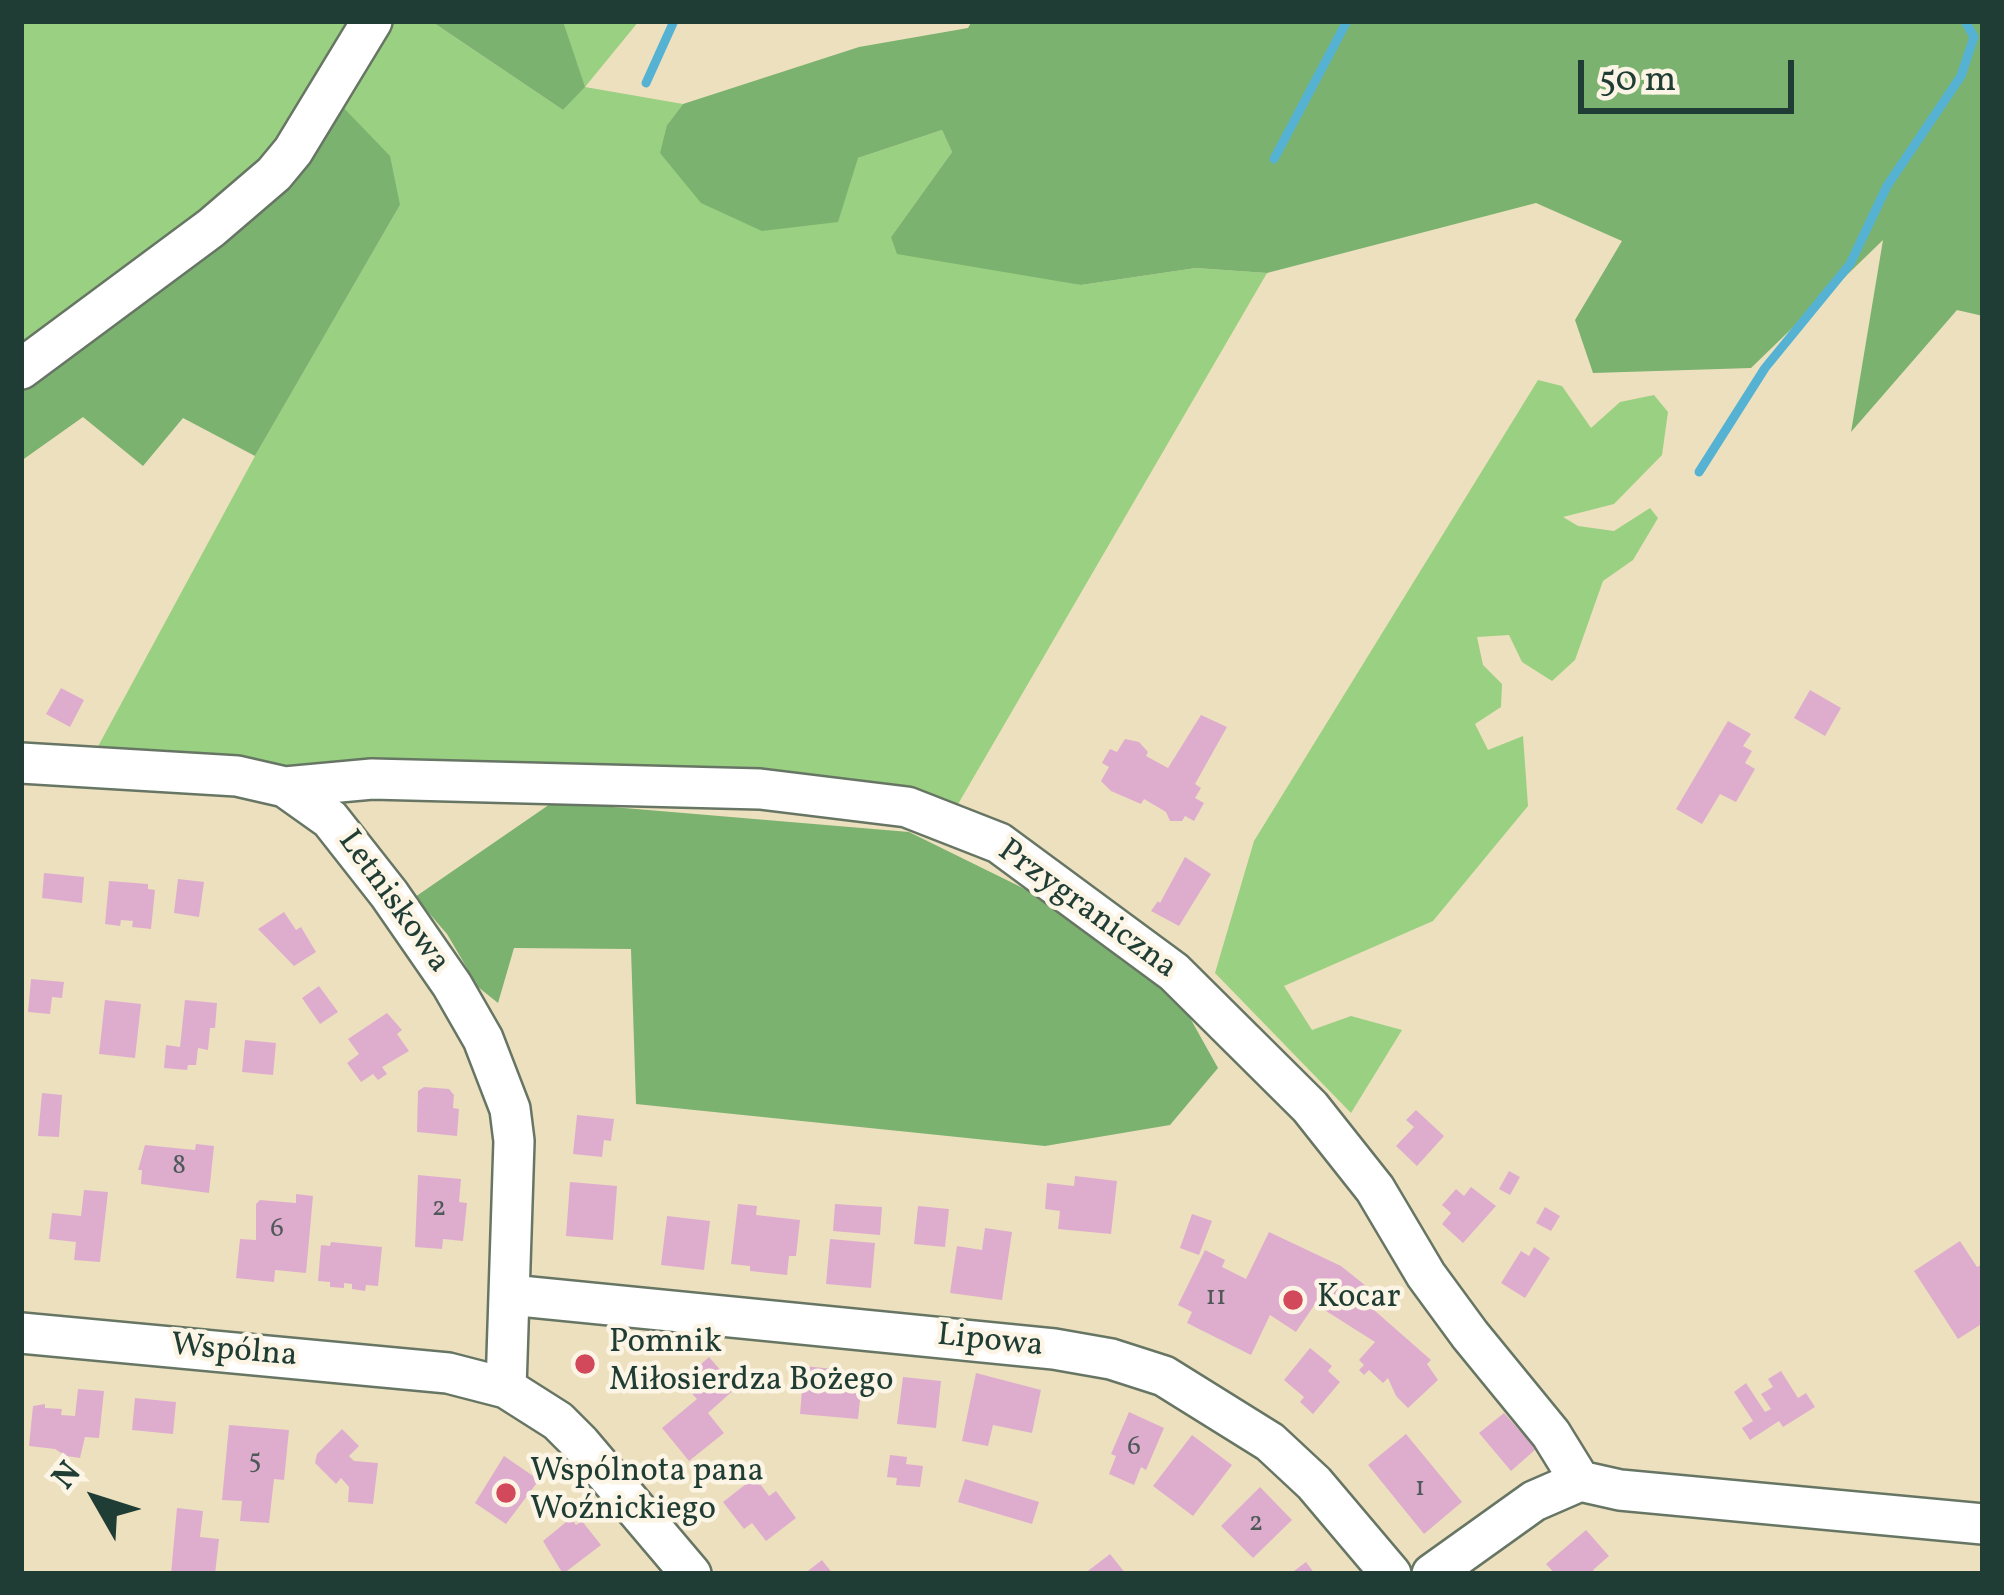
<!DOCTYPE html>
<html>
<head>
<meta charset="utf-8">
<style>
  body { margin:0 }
  #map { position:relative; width:2004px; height:1595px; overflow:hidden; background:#ede0be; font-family:Vollkorn,serif }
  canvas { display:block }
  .frame { position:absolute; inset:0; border:24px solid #1f3d34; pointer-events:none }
  .north { position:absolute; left:36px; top:1439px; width:120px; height:120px; -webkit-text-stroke:9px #fcf5e5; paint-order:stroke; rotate:309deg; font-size:33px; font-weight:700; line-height:48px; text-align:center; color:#1f3d34 }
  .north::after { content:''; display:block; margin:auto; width:42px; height:54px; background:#1f3d34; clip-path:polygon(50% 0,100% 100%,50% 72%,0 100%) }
  .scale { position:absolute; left:1578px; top:60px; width:216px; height:54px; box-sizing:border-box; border:6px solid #1f3d34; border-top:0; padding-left:15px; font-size:36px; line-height:42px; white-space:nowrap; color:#1f3d34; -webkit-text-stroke:9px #fcf5e5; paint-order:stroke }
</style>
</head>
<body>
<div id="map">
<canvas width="2004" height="1595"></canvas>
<div class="frame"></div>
<div class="north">N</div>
<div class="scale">50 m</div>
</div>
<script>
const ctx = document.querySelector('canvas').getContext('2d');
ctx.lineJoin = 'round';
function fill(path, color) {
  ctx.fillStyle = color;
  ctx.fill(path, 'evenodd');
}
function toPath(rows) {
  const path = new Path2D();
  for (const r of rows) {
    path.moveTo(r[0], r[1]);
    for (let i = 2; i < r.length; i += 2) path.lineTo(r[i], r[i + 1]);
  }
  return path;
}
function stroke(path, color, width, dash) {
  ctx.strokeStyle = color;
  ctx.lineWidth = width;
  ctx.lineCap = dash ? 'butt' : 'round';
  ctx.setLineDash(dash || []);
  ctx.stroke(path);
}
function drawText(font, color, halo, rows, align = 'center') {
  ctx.font = font + ' Vollkorn,serif';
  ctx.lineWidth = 9;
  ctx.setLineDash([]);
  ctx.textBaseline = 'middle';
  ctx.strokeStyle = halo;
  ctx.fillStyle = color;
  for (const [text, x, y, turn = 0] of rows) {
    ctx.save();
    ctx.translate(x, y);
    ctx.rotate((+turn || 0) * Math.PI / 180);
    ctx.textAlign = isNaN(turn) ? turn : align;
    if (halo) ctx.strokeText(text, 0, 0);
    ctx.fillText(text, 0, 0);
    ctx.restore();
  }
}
fill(toPath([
  [21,21,359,21,299,119,224,203,21,356],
  [391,21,431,21,563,110,584,87,563,21,639,21,585,87,683,104,667,125,858,158,942,130,952,152,891,237,1081,285,1196,268,1267,273,954,811,744,781,280,767,95,752,255,456,400,205,338,102],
  [1538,380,1562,386,1591,428,1620,402,1654,395,1668,412,1662,455,1614,504,1563,517,1578,526,1614,531,1650,508,1658,518,1633,560,1603,581,1575,660,1552,681,1522,662,1509,635,1477,637,1483,665,1502,684,1501,707,1475,724,1488,750,1523,736,1528,806,1433,921,1284,986,1312,1030,1351,1016,1402,1030,1351,1113,1215,973,1254,841]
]), '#9ad082');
fill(toPath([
  [431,21,563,21,585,87,563,110],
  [972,21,1983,21,1983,316,1957,310,1851,432,1883,240,1751,368,1593,373,1575,320,1622,241,1536,203,1267,273,1196,268,1081,285,897,254,891,237,952,152,942,130,858,158,838,222,762,231,701,203,660,153,667,125,683,104,859,47,968,28],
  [338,102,390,156,400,205,255,456,183,418,143,466,83,417,21,461,21,379],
  [553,802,909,832,1027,890,1180,1000,1218,1068,1170,1125,1045,1146,636,1104,631,949,514,948,498,1003,478,987,447,934,415,897]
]), '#7bb270');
stroke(toPath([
  [646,83,674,21],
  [1274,159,1347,21],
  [1699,472,1765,368,1850,264,1887,186,1961,76,1974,37,1965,21]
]), '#55b2d3', 9);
fill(toPath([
  [61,688,84,700,70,727,46,714],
  [1810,690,1841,708,1825,736,1794,718],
  [1201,715,1227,727,1195,784,1201,788,1195,798,1204,803,1194,821,1185,816,1182,821,1170,821,1166,812,1144,799,1141,804,1111,791,1101,781,1109,767,1102,763,1104,759,1110,749,1117,752,1125,739,1139,742,1148,752,1146,756,1168,768],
  [1728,721,1751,734,1743,746,1752,751,1745,763,1755,769,1736,802,1720,794,1702,824,1676,809],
  [1185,857,1211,874,1179,926,1151,911,1158,901,1160,903],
  [44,873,84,877,82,903,42,898],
  [178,879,204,882,199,917,174,913],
  [109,881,148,884,148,889,155,890,151,929,132,927,133,921,121,920,120,926,105,924],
  [284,912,296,930,301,927,316,952,294,966,258,929],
  [31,979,64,982,62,998,52,997,50,1014,28,1012],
  [319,986,338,1012,320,1024,302,998],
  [105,1000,141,1004,135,1058,99,1054],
  [185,1000,217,1003,215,1028,210,1028,208,1050,198,1048,196,1065,188,1065,187,1070,164,1068,166,1045,180,1047],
  [387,1013,402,1030,397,1034,409,1051,382,1067,387,1074,378,1080,373,1074,361,1082,347,1063,359,1054,348,1039],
  [245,1040,276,1043,273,1075,242,1072],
  [424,1087,449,1089,454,1095,453,1108,459,1109,457,1136,417,1132,418,1091],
  [42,1093,62,1095,59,1137,38,1136],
  [1416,1110,1444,1136,1417,1166,1396,1146,1414,1127,1406,1120],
  [577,1115,614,1119,611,1141,604,1140,602,1157,573,1154],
  [196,1144,214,1146,209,1193,141,1184,142,1170,138,1170,145,1145,195,1150],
  [1509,1171,1520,1177,1510,1195,1499,1189],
  [418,1175,461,1179,459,1202,467,1203,463,1241,443,1239,442,1249,415,1247],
  [1075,1176,1117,1181,1111,1234,1058,1229,1060,1211,1045,1209,1047,1183,1074,1186],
  [570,1182,617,1186,613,1240,566,1236],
  [1471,1187,1496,1206,1463,1243,1442,1224,1451,1213,1442,1205,1456,1189,1464,1196],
  [84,1190,108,1192,100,1262,74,1260,76,1242,49,1239,52,1213,81,1216],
  [296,1194,313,1196,306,1273,275,1270,274,1282,236,1278,240,1239,256,1240,256,1204,260,1200,296,1203],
  [738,1204,757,1206,756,1215,800,1220,796,1256,789,1256,787,1275,750,1271,750,1266,731,1264],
  [835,1204,882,1207,880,1235,833,1231],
  [918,1206,949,1209,945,1247,914,1244],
  [1545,1207,1560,1216,1551,1231,1536,1223],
  [1192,1214,1212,1221,1199,1255,1180,1248],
  [667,1216,710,1221,704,1270,661,1265],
  [985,1228,1012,1232,1002,1300,950,1293,957,1246,982,1250],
  [1269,1232,1341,1266,1366,1286,1358,1296,1431,1360,1427,1364,1438,1380,1408,1408,1396,1396,1388,1378,1383,1383,1369,1370,1364,1375,1359,1370,1364,1365,1359,1360,1375,1342,1315,1304,1296,1332,1270,1315,1251,1355,1187,1323,1192,1312,1178,1305,1205,1250,1225,1260,1222,1267,1246,1279],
  [830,1239,875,1243,871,1288,826,1284],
  [1960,1241,1977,1267,1983,1264,1983,1323,1958,1339,1914,1271],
  [331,1242,382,1247,378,1286,366,1285,365,1291,352,1289,352,1284,344,1283,344,1288,330,1287,330,1282,318,1281,321,1245,330,1246],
  [1534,1247,1550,1258,1525,1298,1501,1283,1521,1251,1529,1256],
  [1310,1348,1332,1366,1328,1371,1340,1382,1313,1414,1300,1402,1304,1397,1284,1380],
  [709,1357,736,1388,708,1413,724,1433,689,1461,662,1428,697,1399,681,1382],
  [804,1366,863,1372,858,1419,800,1414],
  [1781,1371,1798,1398,1806,1393,1815,1407,1783,1427,1779,1421,1750,1440,1742,1428,1753,1421,1734,1392,1746,1383,1765,1412,1771,1409,1761,1394,1773,1387,1768,1379],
  [976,1373,1041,1390,1032,1433,993,1425,988,1446,962,1441],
  [903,1377,941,1381,936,1428,897,1424],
  [78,1389,104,1391,99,1438,85,1437,80,1458,66,1456,55,1449,29,1446,33,1406,45,1404,45,1408,62,1409,61,1415,75,1416],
  [135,1398,176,1402,173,1434,132,1430],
  [1129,1412,1164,1428,1146,1470,1141,1467,1134,1485,1109,1474,1116,1456,1111,1454],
  [1504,1413,1536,1449,1511,1471,1479,1433],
  [229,1425,289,1430,284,1480,274,1479,269,1523,240,1521,242,1501,222,1500],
  [342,1429,359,1446,349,1456,354,1461,378,1463,373,1504,348,1502,349,1487,341,1478,336,1484,315,1463,317,1454],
  [1406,1434,1462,1502,1424,1534,1368,1465],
  [1192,1435,1232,1465,1193,1516,1153,1486],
  [890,1455,907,1457,906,1464,923,1466,920,1487,896,1485,897,1478,887,1477],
  [504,1456,539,1480,506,1524,475,1503],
  [755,1477,769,1496,776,1491,796,1518,766,1541,752,1523,744,1529,723,1502],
  [965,1479,1039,1502,1032,1524,958,1502],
  [1260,1487,1292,1520,1253,1558,1221,1526],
  [177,1508,203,1511,200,1537,219,1539,215,1574,171,1574],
  [571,1518,576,1525,582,1521,601,1545,563,1574,543,1541],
  [1586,1530,1609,1556,1593,1570,1597,1574,1555,1574,1546,1564],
  [1110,1554,1126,1574,1084,1574],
  [822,1560,833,1574,804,1574],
  [1306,1562,1315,1574,1290,1574]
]), '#deadce');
const minor = toPath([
  [21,369,211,228,274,174,293,151,372,21],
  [21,763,237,776,285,787,330,819,389,894,452,985,483,1039,510,1109,514,1141,506,1388],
  [285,787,372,779,760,789,907,807,999,843,1174,972,1310,1107,1375,1189,1426,1275,1470,1335,1551,1434,1580,1481],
  [510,1295,1054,1349,1111,1359,1164,1376,1270,1442,1314,1483,1391,1574],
  [21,1333,448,1373,506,1388,558,1421,580,1443,691,1574],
  [1432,1574,1534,1501,1580,1481,1620,1490,1983,1524]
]);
stroke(minor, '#677664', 44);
stroke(minor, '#fff', 39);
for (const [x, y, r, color] of [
  [1293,1300,12,"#d1495b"],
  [585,1364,12,"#d1495b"],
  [506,1493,12,"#d1495b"]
]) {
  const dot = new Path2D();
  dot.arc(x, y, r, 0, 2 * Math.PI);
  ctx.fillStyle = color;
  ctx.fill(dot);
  stroke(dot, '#fcf5e5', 4.5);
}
drawText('27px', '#4f595a', null, [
  ["8",179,1168],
  ["2",439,1210],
  ["6",277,1231],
  ["11",1216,1299],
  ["6",1134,1449],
  ["5",255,1463],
  ["1",1420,1490],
  ["2",1256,1525]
]);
drawText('33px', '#1f3d34', '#fcf5e5', [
  ["Letniskowa",392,903,54],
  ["Przygraniczna",1086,911,36],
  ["Lipowa",990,1343,6],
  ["Wspólna",234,1353,5]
]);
drawText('33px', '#1f3d34', '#fcf5e5', [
  ["Kocar",1317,1300],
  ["Pomnik",609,1345],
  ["Miłosierdza Bożego",609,1383],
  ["Wspólnota pana",530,1474],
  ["Woźnickiego",530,1512]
], 'left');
</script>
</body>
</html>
